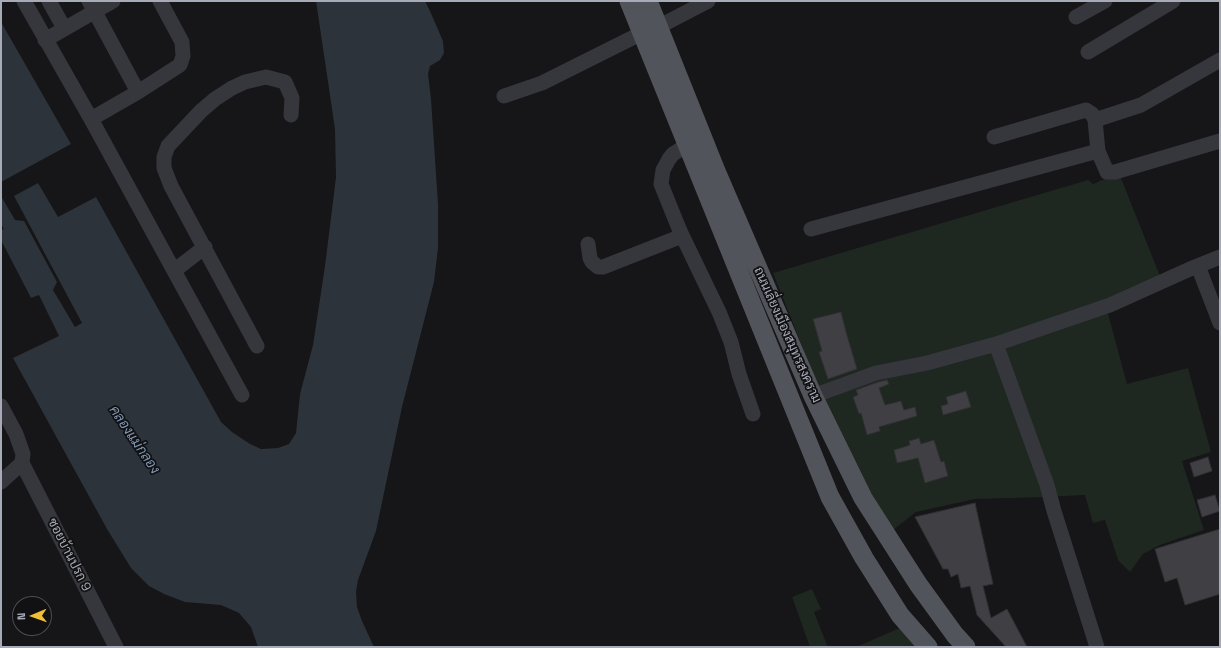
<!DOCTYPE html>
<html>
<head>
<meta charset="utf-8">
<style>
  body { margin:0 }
  #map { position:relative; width:1221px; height:648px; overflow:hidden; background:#161517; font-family:"Space Grotesk",sans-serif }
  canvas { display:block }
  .frame { position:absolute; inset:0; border:2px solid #a7abb7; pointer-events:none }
  .north { position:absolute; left:12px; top:596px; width:40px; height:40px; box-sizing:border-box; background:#111012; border:1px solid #4d4e54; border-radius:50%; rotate:268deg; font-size:11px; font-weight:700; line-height:16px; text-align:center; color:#a7abb7 }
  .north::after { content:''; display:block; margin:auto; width:14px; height:18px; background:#f1bd34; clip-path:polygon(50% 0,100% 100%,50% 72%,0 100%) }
</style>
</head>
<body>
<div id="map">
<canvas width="1221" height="648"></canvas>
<div class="frame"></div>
<div class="north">N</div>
</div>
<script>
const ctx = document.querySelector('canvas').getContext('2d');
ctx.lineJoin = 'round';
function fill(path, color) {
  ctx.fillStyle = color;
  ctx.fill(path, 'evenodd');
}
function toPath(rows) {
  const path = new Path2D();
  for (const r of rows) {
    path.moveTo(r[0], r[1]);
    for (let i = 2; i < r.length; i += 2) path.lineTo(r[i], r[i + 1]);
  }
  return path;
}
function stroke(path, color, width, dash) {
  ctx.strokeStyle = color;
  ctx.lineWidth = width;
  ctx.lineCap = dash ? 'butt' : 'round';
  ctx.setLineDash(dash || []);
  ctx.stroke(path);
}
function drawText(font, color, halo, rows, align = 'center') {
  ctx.font = font + ' "Space Grotesk",Sarabun,sans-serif';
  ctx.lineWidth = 3.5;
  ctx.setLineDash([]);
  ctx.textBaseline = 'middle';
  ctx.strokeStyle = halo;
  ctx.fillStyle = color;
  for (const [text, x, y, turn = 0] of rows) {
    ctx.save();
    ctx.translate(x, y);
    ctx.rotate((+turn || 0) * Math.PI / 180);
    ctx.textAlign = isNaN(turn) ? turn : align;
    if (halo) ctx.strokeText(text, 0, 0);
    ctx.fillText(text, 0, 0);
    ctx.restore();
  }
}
fill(toPath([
  [1119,173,1162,281,1106,306,1127,384,1188,368,1211,452,1182,461,1204,530,1160,545,1143,554,1130,572,1118,560,1105,520,1093,523,1085,495,1045,497,975,499,916,512,893,530,870,493,824,401,773,273,1088,180,1093,184],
  [812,589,821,609,814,612,827,645,830,647,810,647,792,597],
  [909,624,928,647,856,647]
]), '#1f2721');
fill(toPath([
  [316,1,425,1,430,11,443,41,444,53,440,60,430,66,428,74,431,99,438,204,438,248,434,282,402,407,376,531,358,580,356,592,357,607,362,621,374,647,258,647,251,627,239,613,221,605,185,602,164,594,149,586,131,568,107,529,13,358,59,336,39,295,31,298,1,240,1,230,4,229,1,224,1,196,15,220,24,221,57,282,53,290,75,327,82,323,14,196,38,183,58,217,96,197,221,422,232,432,250,444,261,449,278,448,289,444,296,433,300,394,313,345,325,266,336,177,335,129],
  [1,22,71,144,1,182]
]), '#2c333b');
const building = toPath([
  [841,312,846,332,857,369,828,379,819,352,822,351,813,319,841,312],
  [887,380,889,384,879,388,885,405,901,401,904,410,915,407,917,416,879,427,880,431,867,435,861,413,859,414,853,397,858,395,856,390,878,382,887,380],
  [966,391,971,407,943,415,941,406,948,404,946,397,966,391],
  [919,438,921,444,934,440,941,462,944,461,948,476,925,483,918,458,897,463,894,450,910,445,909,441,919,438],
  [1208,457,1212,471,1194,477,1190,463,1208,457],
  [1215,495,1220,511,1202,517,1197,500,1215,495],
  [975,503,993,584,983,586,991,618,1007,609,1027,647,1006,647,977,615,970,586,961,588,958,574,951,577,948,569,943,569,915,517,975,503],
  [1220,529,1220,594,1185,605,1177,578,1165,582,1155,549,1220,529]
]);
fill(building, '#404044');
stroke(building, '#302f33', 1);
stroke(toPath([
  [24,1,91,119,242,395],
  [49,1,64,28],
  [89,1,138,92],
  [1076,17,1105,1],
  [658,27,708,1],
  [45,40,113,1],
  [1088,52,1173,1],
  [504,96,542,83,642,33],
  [91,119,138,92,180,65,183,56,182,42,160,1],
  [1095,120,1141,105,1220,60],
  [994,137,1086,110,1092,114,1095,120,1098,151,1107,172,1115,172,1220,141],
  [687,145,673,154,669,159,663,170,661,184,680,231,719,312,731,342,739,374,753,414],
  [811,229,1098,151],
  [588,244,590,258,592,262,598,267,603,267,682,236],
  [1198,266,1220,323],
  [175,270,205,247],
  [996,344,1047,485,1054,511,1097,647],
  [257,346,171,186,164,168,164,157,168,146,201,111,215,99,232,88,245,82,266,77,285,82,292,98,291,115],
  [813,396,876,373,927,363,996,344,1110,305,1190,269,1220,257],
  [1,406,16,434,23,454,22,463,1,482],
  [22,463,116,647]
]), '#36373c', 15);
stroke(toPath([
  [629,1,830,497,864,558,900,615,928,647],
  [648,1,716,171,813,396,863,498,918,584,955,635,966,647]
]), '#52545b', 19);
drawText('13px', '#a7abb7', '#111012', [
  ["ถนนเลี่ยงเมืองสมุทรสงคราม",787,335,66],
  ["ซอยบ้านปรก 9",69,555,63]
]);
drawText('italic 14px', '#7f97b2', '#111012', [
  ["คลองแม่กลอง",134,440,56]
]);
</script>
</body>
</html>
